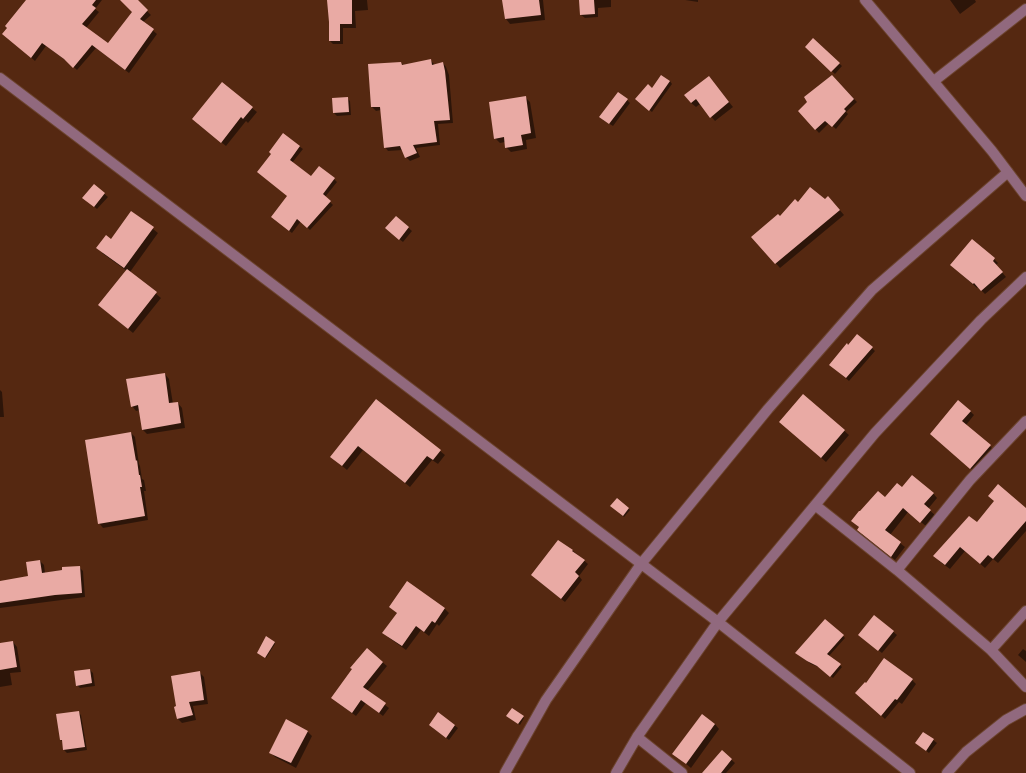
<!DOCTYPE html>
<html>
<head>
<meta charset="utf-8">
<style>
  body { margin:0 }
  canvas { display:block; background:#552811 }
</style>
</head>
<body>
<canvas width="1026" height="773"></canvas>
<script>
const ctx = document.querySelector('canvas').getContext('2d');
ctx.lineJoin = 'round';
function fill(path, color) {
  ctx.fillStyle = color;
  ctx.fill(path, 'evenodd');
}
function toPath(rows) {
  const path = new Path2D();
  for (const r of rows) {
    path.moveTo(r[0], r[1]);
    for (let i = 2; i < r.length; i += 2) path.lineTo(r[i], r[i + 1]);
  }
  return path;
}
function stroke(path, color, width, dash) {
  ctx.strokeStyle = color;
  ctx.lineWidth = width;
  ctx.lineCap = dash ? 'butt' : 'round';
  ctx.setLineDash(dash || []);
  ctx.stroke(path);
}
fill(toPath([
  [28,0,102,0,95,9,99,12,86,28,108,45,133,11,125,0,136,0,151,15,143,22,157,34,129,73,96,48,77,70,68,62,46,46,35,61,7,37],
  [328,0,367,0,368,10,355,11,356,28,343,28,343,44,333,44,330,41,330,22],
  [503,0,543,0,545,20,510,24,506,19],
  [580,0,611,0,611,7,598,8,598,17,585,18,581,15],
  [685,0,698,0,698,2],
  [950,0,975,0,976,2,960,14],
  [813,39,842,66,835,74,806,47],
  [431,61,435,65,443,63,446,67,449,75,453,123,438,124,440,145,416,148,420,157,410,161,406,157,403,150,388,151,385,147,381,110,376,111,372,107,369,65,401,63,403,65],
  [832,76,857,102,846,112,848,114,836,129,829,123,819,133,799,111],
  [709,77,733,107,715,121,700,104,696,107,691,103],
  [670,81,672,84,652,112,639,102],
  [525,97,530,102,536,138,526,140,527,149,511,152,506,147,505,142,500,143,495,138],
  [347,98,350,101,351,115,337,116,334,113],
  [627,100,630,103,613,126,603,120],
  [252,108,257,112,248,123,246,121,226,146,198,124],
  [283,135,303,149,292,163,312,177,334,179,337,182,325,197,333,205,310,230,301,221,292,233,275,220,288,196,272,154],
  [94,185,108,197,97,209,87,201],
  [825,200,833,202,844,215,780,268,752,237,798,203],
  [132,212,158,233,130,272,161,298,133,333,99,305,127,271,102,253],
  [396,217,412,231,403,242,389,231],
  [994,259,998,263,996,265,1006,277,985,294,978,287,977,288,951,265],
  [872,348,875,351,849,381,834,368],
  [165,374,169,379,173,404,178,403,182,408,185,428,147,434,143,430,140,410,136,411,132,406],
  [0,390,2,392,4,417,0,417],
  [803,395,849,435,826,462,780,422],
  [377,400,445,455,438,464,432,460,410,487,363,450,347,470,331,457],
  [970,411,974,415,966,425,994,450,975,472,935,438],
  [131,433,135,437,139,464,140,466,142,479,144,480,146,491,144,491,148,520,103,528,99,523],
  [902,488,933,493,937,498,928,509,935,515,926,526,908,512,890,535,905,547,895,560,862,534,860,528,852,521],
  [617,499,630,510,624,517,611,506],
  [1026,509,1026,531,998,563,993,559,985,568,965,551,950,569,939,561,977,523],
  [572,550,588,564,579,576,582,580,565,602,536,579],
  [40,561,44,565,45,573,79,567,83,571,85,597,0,608,0,582,29,577],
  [390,607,444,608,449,613,439,626,437,624,429,636,421,630,406,650,388,637,397,613],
  [875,616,897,635,882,653,863,638],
  [843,636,845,638,829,656,842,667,833,678,821,668,811,664,799,655],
  [13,642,17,647,21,672,10,673,12,685,0,687,0,645],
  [274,642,275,644,266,658,259,654],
  [367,649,387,666,367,691,389,708,383,716,366,703,356,716,337,702,353,669],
  [1023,649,1026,651,1026,662,1018,655],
  [90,670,93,673,95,686,80,688,77,685],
  [200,673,204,677,208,704,193,706,196,720,182,723,178,719,175,708],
  [912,680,916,684,902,704,899,702,885,719,861,697],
  [78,712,81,715,87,750,67,753,64,750,63,742,61,740],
  [438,713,458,728,449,740,433,728],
  [509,717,523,717,524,718,520,725],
  [715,724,719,729,691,768,674,754],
  [307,731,312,736,296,768,275,757,270,752],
  [924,733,937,743,929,753,916,743],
  [722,751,735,763,726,773,705,773]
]), '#0007');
fill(toPath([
  [26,0,96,0,92,5,96,8,82,24,108,43,132,12,120,0,138,0,148,10,140,19,154,29,125,70,92,45,73,68,64,59,42,43,31,58,2,34,7,28,5,26],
  [327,0,352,0,352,24,340,24,340,41,329,41,329,22],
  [502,0,539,0,541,15,505,19],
  [579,0,594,0,595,14,580,15],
  [813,38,840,63,831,72,805,47],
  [431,59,432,65,443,62,445,71,450,120,434,121,437,142,413,145,417,153,405,158,400,146,384,148,380,107,371,107,368,64,401,62,402,65],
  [661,75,670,81,649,111,635,99,648,84,652,88],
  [832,75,854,99,844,109,846,111,832,127,825,121,815,130,798,111,807,102,804,97],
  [709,76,729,102,710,118,696,99,691,103,684,95],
  [222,82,253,107,243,119,241,117,221,143,192,119],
  [618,92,628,99,609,124,599,117],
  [526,96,531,133,521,135,523,145,505,148,504,137,494,139,489,102],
  [348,97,349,112,333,113,332,98],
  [283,133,300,146,290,160,311,176,319,166,335,178,323,194,331,201,307,228,297,219,289,231,271,217,287,196,257,172,271,154,269,152],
  [94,184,105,193,94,207,82,198],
  [810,187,825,199,828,196,840,210,775,264,751,237,778,214,780,216,795,199,798,202],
  [131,211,154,227,124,268,96,248,106,235,111,239],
  [396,216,409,227,399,240,385,228],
  [972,239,995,258,993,261,1003,272,981,291,974,283,973,284,950,265],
  [127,269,157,292,128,329,98,305],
  [857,334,873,347,846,378,829,365,847,343,848,345],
  [165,373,169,403,178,402,181,423,142,430,138,405,131,407,126,379],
  [803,394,845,430,821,458,779,422],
  [376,399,441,450,433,460,427,456,405,483,358,446,342,466,330,457],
  [958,400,971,411,962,421,991,445,970,469,930,434],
  [131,432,136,461,137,460,139,475,140,475,142,487,140,487,145,516,98,524,85,440],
  [912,475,934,493,924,504,931,510,920,523,903,508,885,530,901,542,891,557,857,530,859,527,851,521,859,511,860,511,878,491,885,497,897,483,902,487],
  [998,484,1026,508,1026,521,993,559,988,555,980,564,960,547,945,565,933,556,969,516,977,522,994,501,988,496],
  [617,498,629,508,623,516,610,506],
  [558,540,573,550,572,551,585,560,575,572,579,576,561,599,531,575],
  [40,560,42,573,62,570,62,567,80,566,82,593,55,595,0,603,0,581,28,576,26,562],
  [407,581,445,608,435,623,432,621,424,632,416,626,402,646,382,633,397,613,389,607],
  [874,615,894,631,878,651,858,635],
  [825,619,844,635,827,654,841,664,830,677,817,666,807,661,795,653],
  [266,636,275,642,265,658,257,653],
  [13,641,17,667,0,670,0,643],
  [367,648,383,662,363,687,386,703,379,713,361,700,352,713,331,698,352,669,350,668],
  [884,658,913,679,897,700,895,699,881,716,855,693,865,682,866,683],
  [90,669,92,683,76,686,74,671],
  [200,671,204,700,189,702,193,715,177,719,174,707,176,706,171,676],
  [512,708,524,716,518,724,506,716],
  [79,711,85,747,63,750,62,740,60,740,56,714],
  [438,712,455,725,446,738,429,725],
  [702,714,715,724,686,764,672,754],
  [286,719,308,731,291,763,269,753],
  [923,732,934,739,926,751,915,743],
  [722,750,732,759,721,773,702,773]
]), '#e9aaa4');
const street = toPath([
  [865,0,992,151,1026,196],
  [0,78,718,622,910,773],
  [934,81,1026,9],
  [815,505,897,570,991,650,1026,687],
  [897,570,970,480,1026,421],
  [991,650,1026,611],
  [637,737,682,773],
  [505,773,546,700,641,564,768,409,872,290,1008,172],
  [616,773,637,737,718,622,875,433,981,320,1026,277],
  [947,773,966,752,1006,720,1026,709]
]);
stroke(street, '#6c442f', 12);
stroke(street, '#91697e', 10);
</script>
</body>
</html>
